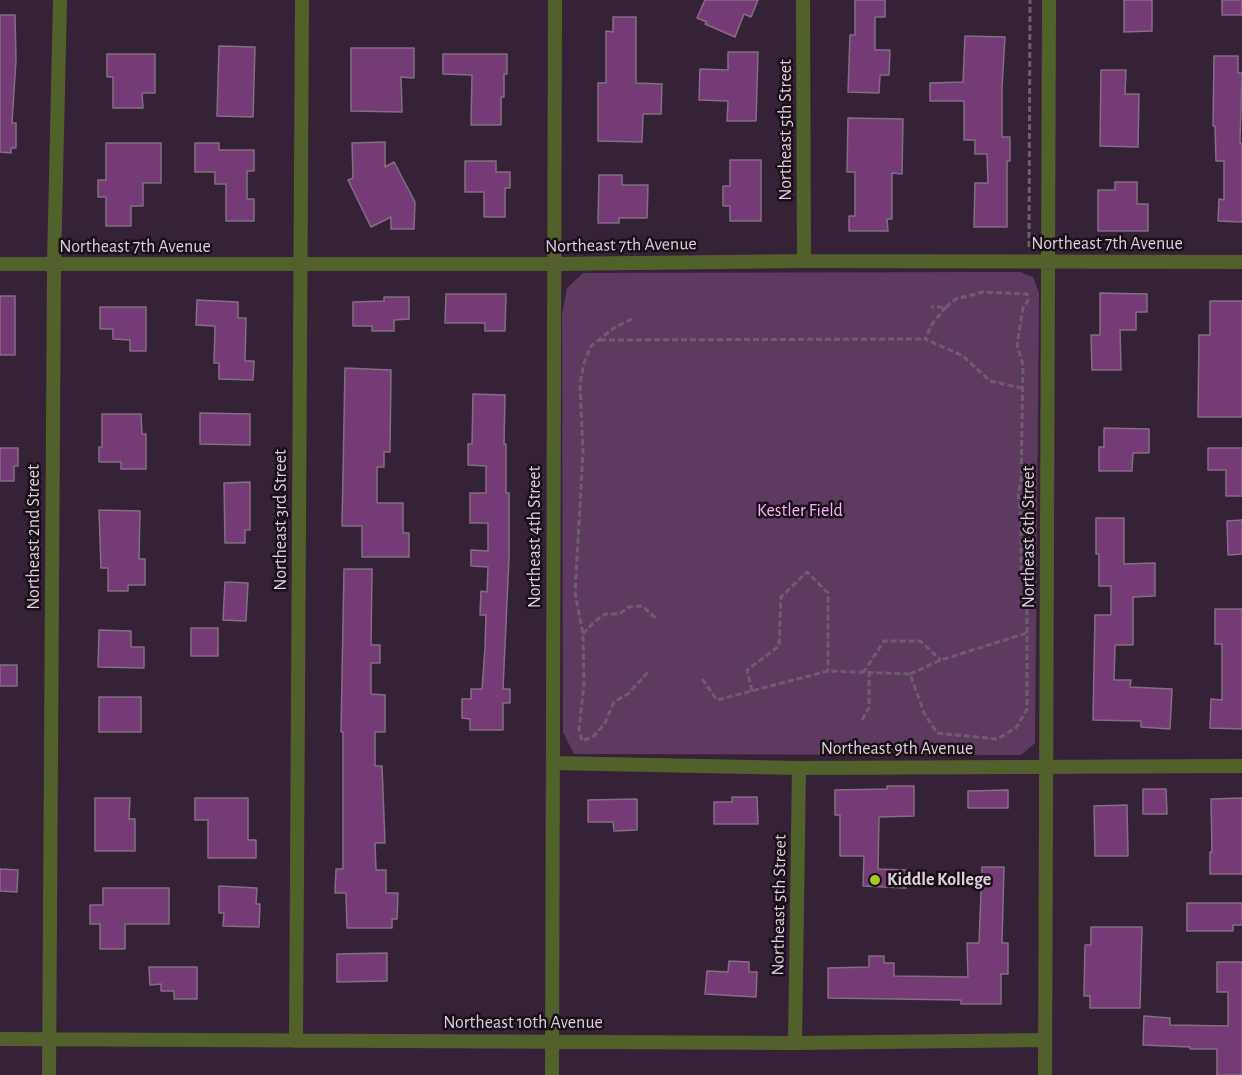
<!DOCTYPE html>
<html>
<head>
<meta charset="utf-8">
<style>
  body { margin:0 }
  canvas { display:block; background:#362236 }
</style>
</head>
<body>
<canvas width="1242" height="1075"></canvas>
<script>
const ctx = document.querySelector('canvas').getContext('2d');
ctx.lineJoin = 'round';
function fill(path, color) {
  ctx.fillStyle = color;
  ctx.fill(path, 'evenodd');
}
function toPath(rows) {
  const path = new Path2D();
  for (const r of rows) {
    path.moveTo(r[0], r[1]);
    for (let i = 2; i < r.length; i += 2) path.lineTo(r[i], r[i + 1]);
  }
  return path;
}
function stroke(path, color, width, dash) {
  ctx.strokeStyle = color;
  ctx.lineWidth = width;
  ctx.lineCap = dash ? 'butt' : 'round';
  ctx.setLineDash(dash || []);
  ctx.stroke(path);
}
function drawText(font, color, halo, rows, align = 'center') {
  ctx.font = font + ' "Alegreya Sans",sans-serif';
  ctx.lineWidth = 5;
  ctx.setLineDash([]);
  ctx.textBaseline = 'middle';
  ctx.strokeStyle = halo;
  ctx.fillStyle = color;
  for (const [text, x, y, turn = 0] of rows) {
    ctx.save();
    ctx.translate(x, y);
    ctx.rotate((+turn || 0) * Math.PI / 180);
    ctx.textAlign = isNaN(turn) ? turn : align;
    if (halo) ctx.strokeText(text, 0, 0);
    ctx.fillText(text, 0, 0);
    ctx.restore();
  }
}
fill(toPath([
  [1020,272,1033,277,1039,293,1035,743,1021,755,574,754,563,732,562,314,567,288,583,273]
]), '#5f3a60');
const building = toPath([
  [705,0,758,0,751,17,744,14,735,37,705,24,707,22,697,18,705,0],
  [855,0,885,0,885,17,875,17,875,50,890,50,889,75,880,75,879,93,848,92,850,35,855,35,855,0],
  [1124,0,1152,0,1152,31,1124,32,1124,0],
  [1222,0,1242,0,1242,15,1222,15,1222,0],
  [0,15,15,15,16,60,12,123,16,123,16,148,11,148,11,153,0,152,0,15],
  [613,17,636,17,636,83,662,84,661,114,643,114,642,142,598,141,598,83,606,83,606,31,613,32,613,17],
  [965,36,1005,37,1002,87,1002,137,1010,137,1010,161,1007,161,1007,227,974,227,975,183,988,183,987,154,975,154,975,140,964,140,964,101,930,101,930,83,963,82,965,36],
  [219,46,255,47,253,117,217,116,219,46],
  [351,48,414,48,414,78,401,77,402,112,351,111,351,48],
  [728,52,758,52,756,121,727,121,728,101,699,100,700,69,728,70,728,52],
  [107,54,155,54,155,93,142,93,143,108,113,108,113,77,107,77,107,54],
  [443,54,507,54,507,74,504,74,504,97,501,97,501,125,471,125,472,75,443,74,443,54],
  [1214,56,1238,56,1238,73,1242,73,1240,143,1242,143,1242,222,1218,221,1219,199,1224,200,1224,161,1216,161,1215,126,1213,126,1214,56],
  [1101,70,1126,70,1125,94,1139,94,1138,147,1100,146,1101,70],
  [848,118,903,119,902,174,892,173,892,219,887,219,888,231,849,231,849,216,855,216,855,172,847,172,848,118],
  [385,142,385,167,394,162,415,202,414,229,391,229,391,217,371,227,348,180,353,178,352,143,385,142],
  [106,143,161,143,161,183,143,183,143,206,131,206,131,226,106,226,106,197,98,197,98,180,106,180,106,143],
  [195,143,219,143,219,150,254,150,254,171,247,171,247,199,254,199,254,221,226,221,226,184,215,184,215,172,195,172,195,143],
  [730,160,761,160,761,221,730,221,730,206,723,206,723,186,730,186,730,160],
  [465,161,496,161,496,172,510,172,510,188,505,188,505,217,484,217,484,192,465,192,465,161],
  [599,175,622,175,622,185,648,185,647,218,619,218,619,223,598,223,599,175],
  [1115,182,1137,182,1137,204,1148,204,1148,231,1098,231,1098,190,1115,190,1115,182],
  [1100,293,1147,294,1147,312,1136,312,1136,330,1120,330,1121,370,1092,370,1091,335,1100,335,1100,293],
  [446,294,506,294,505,331,485,331,485,323,445,323,446,294],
  [0,296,15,296,15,355,0,355,0,296],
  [384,297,409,297,409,319,394,320,394,331,372,331,372,326,353,326,353,302,384,301,384,297],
  [197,300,238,302,238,318,246,318,245,361,254,361,253,380,219,379,219,363,214,363,215,326,196,325,197,300],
  [1210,301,1242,301,1242,417,1198,417,1199,335,1210,335,1210,301],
  [100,307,146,307,146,351,130,351,130,340,113,339,113,329,100,329,100,307],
  [345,368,391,370,390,452,384,452,384,467,377,467,377,503,403,503,403,533,409,533,409,557,362,557,362,526,342,526,345,368],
  [473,394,505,395,504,444,506,444,506,493,509,493,509,558,503,689,510,689,510,703,503,703,503,730,470,730,470,719,462,718,462,699,471,699,471,689,482,689,485,648,486,615,480,615,481,591,487,592,488,567,471,566,471,550,488,551,488,523,470,523,470,493,486,493,486,466,468,465,468,444,472,444,473,394],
  [200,413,250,414,250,445,200,444,200,413],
  [102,414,141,414,142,434,146,434,146,469,121,469,121,462,99,462,99,447,102,447,102,414],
  [1104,428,1149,429,1149,453,1133,453,1132,471,1099,471,1099,447,1104,447,1104,428],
  [0,448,18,448,18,466,14,466,14,481,0,481,0,448],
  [1208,448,1242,448,1242,496,1226,496,1226,470,1208,470,1208,448],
  [250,482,250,530,245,530,245,543,225,543,224,483,250,482],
  [99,510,140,511,139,559,145,559,145,585,128,585,128,591,108,591,108,568,101,568,99,510],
  [1096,518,1124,518,1124,564,1155,563,1155,596,1133,597,1133,645,1115,645,1114,680,1131,680,1130,687,1172,689,1170,729,1141,727,1141,721,1093,720,1095,615,1111,615,1111,586,1099,586,1099,554,1096,554,1096,518],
  [1242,520,1242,554,1228,555,1227,521,1242,520],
  [344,569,372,569,371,645,380,645,380,663,371,663,371,694,385,695,385,732,375,732,375,766,382,766,385,843,375,843,376,870,386,870,386,893,398,893,397,919,392,919,392,928,347,928,346,893,335,893,336,869,343,869,343,732,341,732,344,569],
  [225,582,248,583,246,621,223,620,225,582],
  [1215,609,1242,609,1242,729,1210,728,1211,699,1222,700,1222,644,1215,644,1215,609],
  [191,628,218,628,218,656,191,656,191,628],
  [99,630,131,631,131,647,144,647,144,668,98,667,99,630],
  [0,665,17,665,17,686,0,686,0,665],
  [99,697,141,697,141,732,99,732,99,697],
  [887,786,914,786,914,816,879,817,878,869,907,870,906,888,863,886,864,856,840,856,840,815,835,815,835,790,887,789,887,786],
  [1143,789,1166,789,1167,814,1143,814,1143,789],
  [1008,790,1008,808,968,808,968,791,1008,790],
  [732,797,757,797,758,824,714,824,714,802,732,802,732,797],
  [95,798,130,798,129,819,135,819,135,851,95,851,95,798],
  [195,798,248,798,248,840,256,840,256,858,208,858,208,820,195,820,195,798],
  [1242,798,1242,874,1210,874,1210,852,1212,852,1211,799,1242,798],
  [637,799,637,830,614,831,613,822,588,822,588,800,637,799],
  [1127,805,1128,856,1095,856,1094,806,1127,805],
  [982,867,1004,867,1002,943,1008,943,1008,974,1001,974,1001,1004,961,1004,961,1000,828,998,828,968,869,967,869,956,884,956,884,963,894,963,894,976,968,977,967,943,979,943,982,867],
  [0,869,18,870,17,892,0,891,0,869],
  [219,886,257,888,256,904,260,904,259,927,223,926,224,913,219,913,219,886],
  [103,888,169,888,169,924,125,924,125,949,100,949,100,924,90,924,90,905,103,905,103,888],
  [1187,903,1242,903,1242,925,1233,925,1233,931,1187,931,1187,903],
  [1091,927,1142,927,1140,1008,1090,1008,1090,996,1084,996,1085,945,1091,945,1091,927],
  [387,953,387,981,337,982,337,954,387,953],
  [729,961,749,962,749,972,757,972,756,997,705,994,707,971,728,972,729,961],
  [1217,962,1242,962,1242,1075,1217,1075,1217,1049,1190,1049,1190,1047,1143,1045,1144,1016,1170,1018,1170,1025,1228,1026,1228,992,1217,992,1217,962],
  [149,967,197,967,197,999,174,999,174,991,161,991,161,984,150,985,149,967]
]);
fill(building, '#753b76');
stroke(building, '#856d84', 1.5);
stroke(toPath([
  [1029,247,1030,0],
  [946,307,933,323,925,339,963,356,990,381,1022,388],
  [632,319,614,328,591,346,584,363,580,384,583,451,575,593,583,634,584,685,579,729,582,741,594,736,605,723,614,702,628,694,650,670],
  [600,340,925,339],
  [583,634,594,622,605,614,619,614,629,607,642,606,658,620],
  [863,673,884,641,920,641,941,660],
  [910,674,941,660,1027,633],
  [702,679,717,700,828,671,910,674,924,713,937,733,997,739,1016,728,1027,709,1027,588,1021,575,1021,519,1018,493,1021,483,1023,364,1017,345,1023,308,1028,301,1027,294,983,292,956,299,946,307,931,307],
  [752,691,747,670,779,646,781,597,807,572,828,593,828,671],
  [862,720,869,708,869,673]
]), '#6f5d6f', 3, [6, 3]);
stroke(toPath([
  [803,0,804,261],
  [0,264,554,264,804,261,1242,262],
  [553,763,799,768,1242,766],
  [0,1039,795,1043,1045,1040],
  [296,1041,302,0],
  [795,1043,799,768],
  [49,1075,54,265,60,0],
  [552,1075,555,0],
  [1045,1075,1049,0]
]), '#52612b', 14);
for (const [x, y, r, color] of [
  [875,880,6,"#a5c824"]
]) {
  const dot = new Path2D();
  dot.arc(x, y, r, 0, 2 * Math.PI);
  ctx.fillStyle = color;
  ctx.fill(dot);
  stroke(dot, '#180f18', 2);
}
drawText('18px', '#ded0dd', '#180f18', [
  ["Northeast 5th Street",786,130,-90],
  ["Northeast 7th Avenue",1107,244],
  ["Northeast 7th Avenue",621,245,-1],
  ["Northeast 7th Avenue",135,247],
  ["Northeast 3rd Street",281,520,-90],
  ["Northeast 2nd Street",34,537,-90],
  ["Northeast 4th Street",535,537,-90],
  ["Northeast 6th Street",1029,537,-90],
  ["Northeast 9th Avenue",897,749],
  ["Northeast 5th Street",779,905,-89],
  ["Northeast 10th Avenue",523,1023]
]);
drawText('18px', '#f8b5f8', '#180f18', [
  ["Kestler Field",800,511]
]);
drawText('bold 18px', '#ded0dd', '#180f18', [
  ["Kiddle Kollege",887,880]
], 'left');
</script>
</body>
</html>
